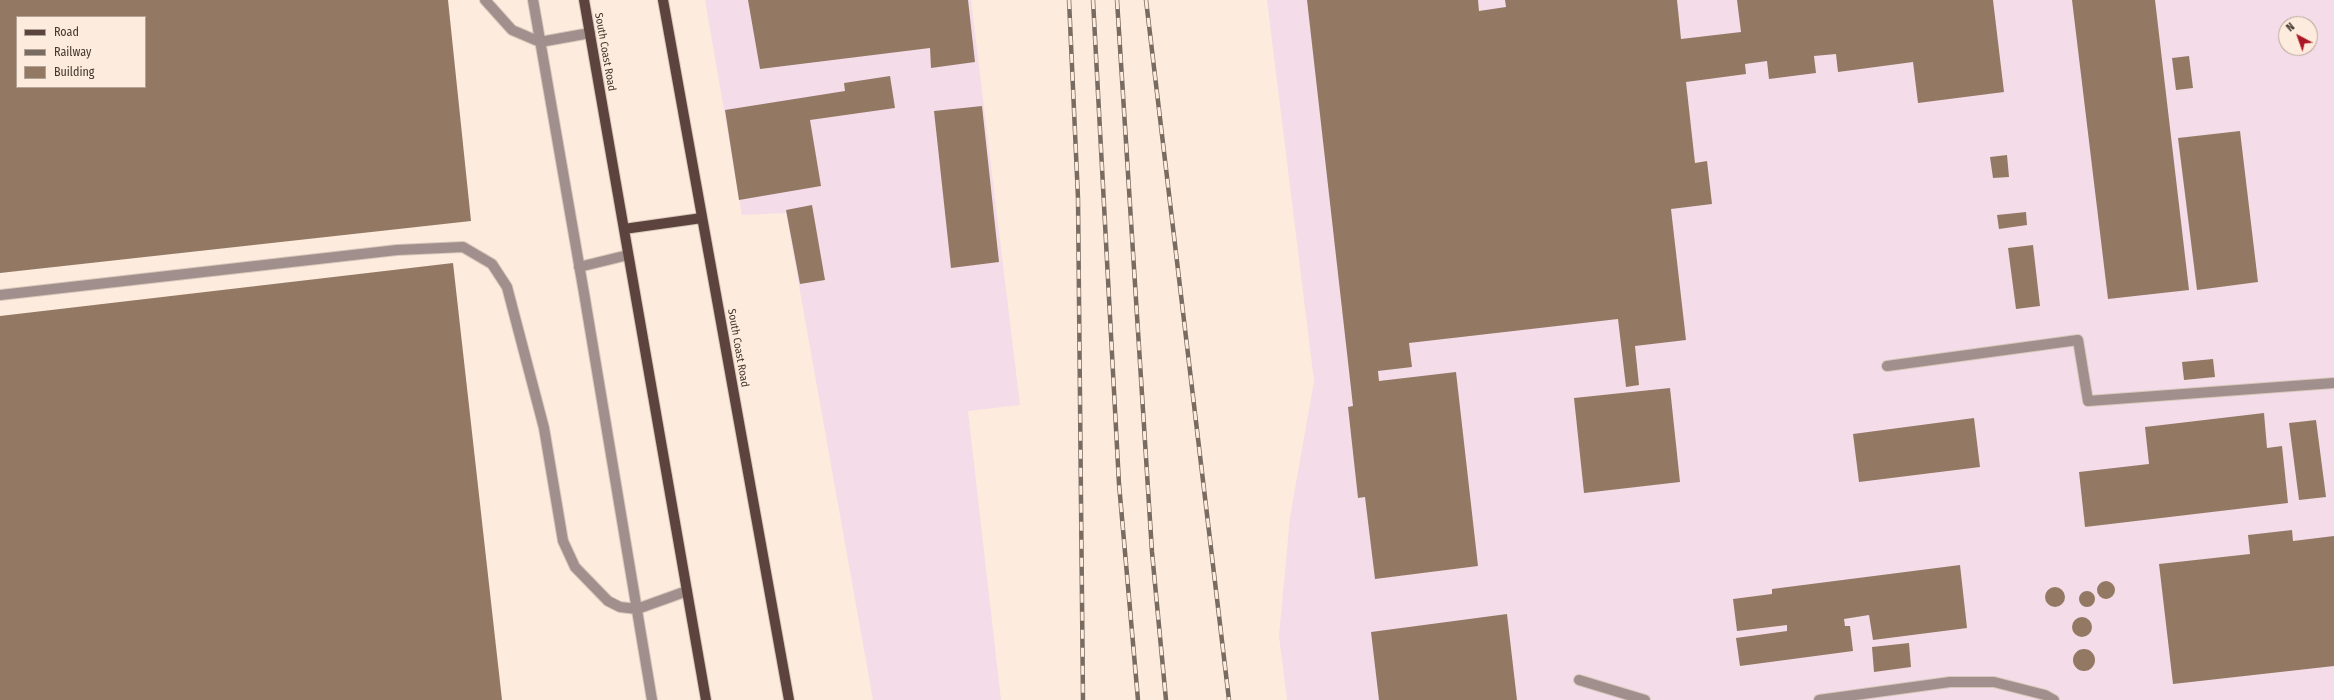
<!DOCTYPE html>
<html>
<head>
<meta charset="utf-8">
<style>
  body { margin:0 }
  #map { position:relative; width:2334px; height:700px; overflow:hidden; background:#fdebdd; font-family:"Fira Sans Condensed",sans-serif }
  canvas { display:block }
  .legend { position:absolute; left:16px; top:16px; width:130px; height:72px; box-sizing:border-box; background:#fdebdd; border:1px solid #b2a397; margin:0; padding:5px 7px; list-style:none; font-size:12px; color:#41362d }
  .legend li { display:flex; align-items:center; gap:8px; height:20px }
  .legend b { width:20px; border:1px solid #b2a397 }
  .north { position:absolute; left:2278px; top:16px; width:40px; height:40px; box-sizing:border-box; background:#fdebdd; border:1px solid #b2a397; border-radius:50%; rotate:319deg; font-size:11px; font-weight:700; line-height:16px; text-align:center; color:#41362d }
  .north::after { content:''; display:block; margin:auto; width:14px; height:18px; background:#ab1725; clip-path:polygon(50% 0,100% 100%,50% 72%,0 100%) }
</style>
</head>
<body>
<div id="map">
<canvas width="2334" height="700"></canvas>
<ul class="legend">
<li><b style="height:5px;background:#5d433e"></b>Road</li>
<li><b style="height:5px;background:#786b61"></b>Railway</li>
<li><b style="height:11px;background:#937964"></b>Building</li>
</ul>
<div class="north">N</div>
</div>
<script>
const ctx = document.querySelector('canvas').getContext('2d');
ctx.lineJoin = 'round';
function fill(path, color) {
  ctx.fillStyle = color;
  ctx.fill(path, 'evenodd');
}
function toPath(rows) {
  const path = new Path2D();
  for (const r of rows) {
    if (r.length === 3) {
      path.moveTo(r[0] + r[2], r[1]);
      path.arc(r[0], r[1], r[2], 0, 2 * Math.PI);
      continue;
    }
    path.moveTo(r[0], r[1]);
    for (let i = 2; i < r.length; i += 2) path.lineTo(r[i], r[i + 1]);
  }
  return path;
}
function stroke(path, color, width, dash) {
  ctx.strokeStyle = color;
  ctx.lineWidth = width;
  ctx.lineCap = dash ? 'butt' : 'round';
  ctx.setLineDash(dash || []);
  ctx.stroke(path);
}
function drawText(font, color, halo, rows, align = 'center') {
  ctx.font = font + ' "Fira Sans Condensed",sans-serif';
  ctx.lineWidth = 4;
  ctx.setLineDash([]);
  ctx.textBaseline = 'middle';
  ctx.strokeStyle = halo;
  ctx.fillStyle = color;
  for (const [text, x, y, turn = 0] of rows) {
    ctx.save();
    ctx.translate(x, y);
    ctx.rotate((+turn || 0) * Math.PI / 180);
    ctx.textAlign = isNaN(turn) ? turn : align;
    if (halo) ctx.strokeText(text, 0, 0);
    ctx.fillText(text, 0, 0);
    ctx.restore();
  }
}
fill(toPath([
  [705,0,971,0,1020,405,968,411,1001,700,873,700,786,213,742,215],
  [1267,0,2334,0,2334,700,1287,700,1279,636,1290,517,1314,381],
  [2286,24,2310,24,2310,48,2286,48]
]), '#f4dde9');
fill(toPath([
  [0,0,448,0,471,221,0,273],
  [17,17,145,17,145,87,17,87],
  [748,0,968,0,975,62,931,68,930,48,760,69],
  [1307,0,1478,0,1479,11,1506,7,1505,0,1677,0,1681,39,1741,32,1737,0,1993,0,2004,92,1918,103,1913,62,1838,72,1836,54,1814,56,1816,73,1769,79,1767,61,1745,64,1746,74,1686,82,1695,163,1707,161,1712,204,1671,209,1686,340,1635,346,1639,385,1626,387,1618,319,1409,343,1412,367,1378,371,1379,381,1456,372,1478,566,1375,579,1365,497,1358,498,1348,407,1353,406],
  [2072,0,2155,0,2189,290,2108,299],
  [2189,56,2193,88,2176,90,2172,58],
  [890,76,895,108,810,120,821,186,739,200,725,110,845,91,844,83],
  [982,106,999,262,951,268,934,111],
  [2240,131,2258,282,2197,290,2178,138],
  [2007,155,2009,177,1993,178,1990,157],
  [812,205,825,280,800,284,786,210],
  [2026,212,2027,225,1999,229,1997,215],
  [2033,245,2040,306,2016,309,2008,248],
  [453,263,502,700,0,700,0,316],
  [2213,359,2215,377,2184,380,2182,362],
  [1670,388,1680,482,1584,493,1574,398],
  [2264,413,2267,448,2282,446,2288,503,2085,527,2079,472,2149,464,2145,427],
  [1974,418,1980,467,1859,482,1853,434],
  [2316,420,2326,497,2299,500,2289,423],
  [2292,530,2293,541,2334,536,2334,666,2173,684,2159,564,2250,554,2248,535],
  [1960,565,1967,628,1873,640,1869,615,1844,619,1845,626,1850,626,1853,651,1740,666,1736,638,1787,631,1787,625,1737,631,1733,599,1772,594,1772,589],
  [2106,590,9],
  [2055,597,10],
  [2087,599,8],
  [1507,614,1517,700,1379,700,1371,632],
  [2082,627,10],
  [1909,643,1911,667,1874,672,1872,647],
  [2084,660,11]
]), '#937964');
const minor = toPath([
  [485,0,512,30,540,42,590,33],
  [533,0,584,293,652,700],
  [579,267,628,255],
  [0,295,397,250,463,247,492,264,507,287,544,428,563,541,575,567,608,601,620,607,637,609,687,591],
  [1887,366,2078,340,2088,401,2334,383],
  [1579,680,1645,700],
  [1819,700,1950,682,1994,682,2045,695,2054,700]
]);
const major = toPath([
  [584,0,706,700],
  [663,0,789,700],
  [624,229,702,218]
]);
stroke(minor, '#d7c7ba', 12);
stroke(major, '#d7c7ba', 12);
stroke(minor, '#a08f8c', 10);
stroke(major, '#5d433e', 10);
const rail = toPath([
  [1069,0,1078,198,1083,700],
  [1093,0,1119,484,1138,700],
  [1117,0,1152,552,1166,700],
  [1146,0,1229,700]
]);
stroke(rail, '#786b61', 4.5);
stroke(rail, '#fdebdd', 3, [9]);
drawText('11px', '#41362d', '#fdebdd', [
  ["South Coast Road",605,52,80],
  ["South Coast Road",738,348,80]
]);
</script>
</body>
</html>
